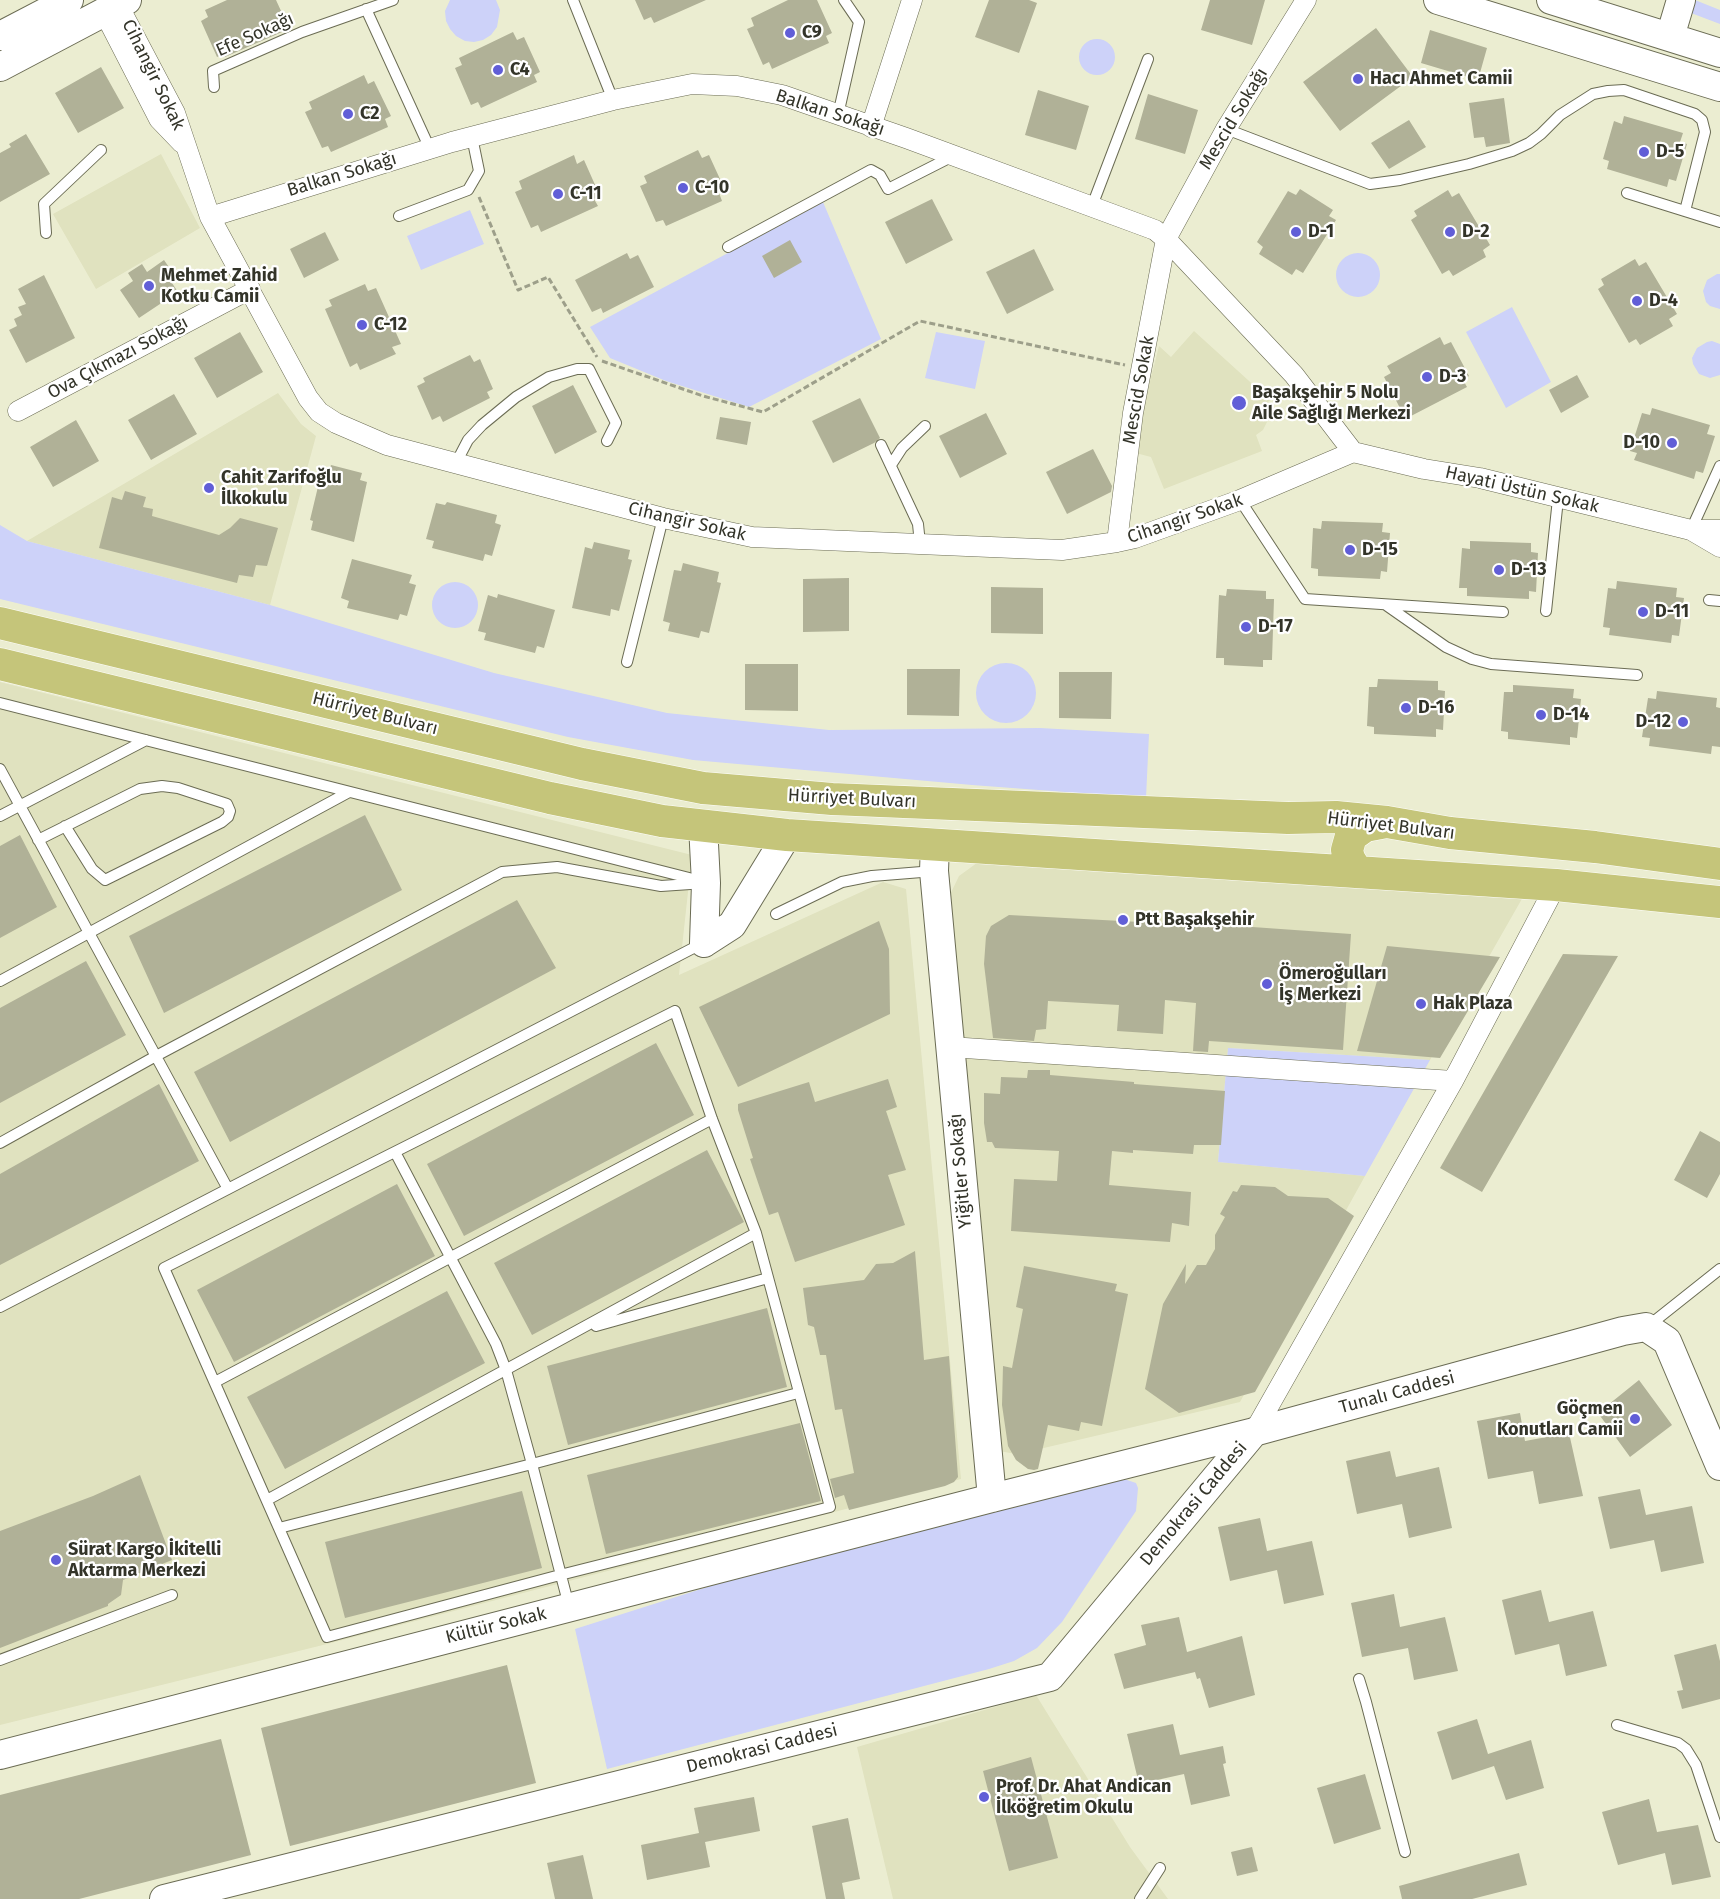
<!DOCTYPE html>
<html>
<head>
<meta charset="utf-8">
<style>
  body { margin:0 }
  canvas { display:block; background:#ebedd1 }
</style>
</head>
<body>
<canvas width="1720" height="1899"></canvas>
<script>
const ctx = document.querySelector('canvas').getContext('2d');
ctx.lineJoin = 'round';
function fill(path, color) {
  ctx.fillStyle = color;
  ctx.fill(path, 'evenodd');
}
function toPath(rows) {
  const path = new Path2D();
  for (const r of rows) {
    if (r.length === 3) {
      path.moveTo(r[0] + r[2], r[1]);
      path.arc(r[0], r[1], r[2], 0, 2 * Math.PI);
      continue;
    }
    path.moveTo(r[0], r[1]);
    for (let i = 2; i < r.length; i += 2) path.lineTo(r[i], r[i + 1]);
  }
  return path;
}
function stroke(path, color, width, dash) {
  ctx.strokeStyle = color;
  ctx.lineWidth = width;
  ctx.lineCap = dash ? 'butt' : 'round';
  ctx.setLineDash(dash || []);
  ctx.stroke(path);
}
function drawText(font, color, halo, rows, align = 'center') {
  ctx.font = font + ' "Fira Sans",sans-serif';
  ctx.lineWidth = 4.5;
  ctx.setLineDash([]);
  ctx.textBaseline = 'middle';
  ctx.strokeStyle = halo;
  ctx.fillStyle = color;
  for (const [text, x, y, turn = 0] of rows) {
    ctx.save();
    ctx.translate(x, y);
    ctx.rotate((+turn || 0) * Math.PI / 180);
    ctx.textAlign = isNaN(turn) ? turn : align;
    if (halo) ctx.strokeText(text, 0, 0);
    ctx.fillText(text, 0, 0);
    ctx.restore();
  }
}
fill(toPath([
  [161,154,200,228,96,289,53,214],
  [1194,331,1270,400,1263,407,1267,414,1267,422,1263,430,1256,435,1262,451,1164,489,1151,457,1132,452,1159,346,1171,357],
  [278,393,301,424,316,436,270,605,27,541],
  [0,682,692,855,679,975,883,882,906,889,961,1479,327,1644,0,1725],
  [981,860,1523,897,1430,1060,1228,1048,1218,1162,1365,1176,1240,1402,1031,1451,1016,1454,999,1451,945,905,959,876],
  [1036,1695,1130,1847,1168,1899,893,1899,857,1747]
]), '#e0e2bf');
fill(toPath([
  [450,0,496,0,500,10,497,27,491,35,483,40,474,42,465,41,456,36,450,29,446,21,445,11],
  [1695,0,1720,10,1720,24,1691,13],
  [1097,57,18],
  [823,202,881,339,749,407,666,381,610,358,590,327],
  [470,210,484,244,421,270,407,236],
  [1358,275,22],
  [1717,274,1720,274,1720,309,1710,306,1706,302,1703,291,1707,280],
  [1512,307,1551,382,1506,408,1466,332],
  [936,332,985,341,975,389,925,378],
  [1712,341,1720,344,1720,375,1710,378,1699,374,1693,364,1692,358,1697,348,1707,342],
  [0,525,27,541,270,605,494,673,667,713,829,730,1040,728,1149,734,1146,798,972,785,693,760,568,737,0,599],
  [455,605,23],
  [1006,693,30],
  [1228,1048,1430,1060,1365,1176,1218,1162],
  [1124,1479,1136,1483,1138,1488,1136,1511,1062,1622,1037,1648,1014,1661,989,1669,607,1769,575,1629,717,1584,860,1544]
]), '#cdd2f9');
fill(toPath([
  [227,0,276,0,287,24,280,27,282,32,225,57,224,54,217,57,201,21,208,17,205,10],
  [635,0,706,0,654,23,651,17,644,20],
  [788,0,817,0,832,33,826,36,829,43,772,69,769,62,763,65,747,29,754,26,751,18],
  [989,0,1029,0,1037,3,1019,53,975,37],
  [1210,0,1265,0,1252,45,1201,30],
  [1376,28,1413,77,1340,131,1303,82],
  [1430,30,1487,48,1478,80,1421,63],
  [513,32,517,40,524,37,540,72,534,75,537,82,481,108,478,102,471,105,455,68,462,65,459,58],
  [101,67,124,108,78,133,55,93],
  [364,75,368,84,374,81,391,116,385,119,388,127,331,152,328,146,322,148,305,112,312,109,309,102],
  [1038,90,1089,106,1076,150,1025,135],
  [1148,94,1198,110,1185,154,1135,139],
  [1504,98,1510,143,1486,147,1484,137,1474,138,1469,103],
  [1624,116,1683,133,1680,142,1687,144,1676,181,1669,179,1667,187,1607,169,1609,161,1603,159,1614,121,1622,124],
  [1409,120,1426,147,1389,169,1371,143],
  [26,134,50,174,0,202,0,153,11,147,9,144],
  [698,150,702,158,709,155,725,190,719,193,722,201,666,226,663,220,656,222,640,186,647,183,644,176],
  [574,155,577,164,584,160,600,196,594,199,598,206,541,232,538,225,531,228,515,192,522,189,519,181],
  [1300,189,1333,210,1329,216,1336,220,1303,273,1296,269,1292,275,1259,254,1263,247,1257,242,1288,191,1296,195],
  [1448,190,1452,197,1459,193,1490,245,1483,250,1486,257,1453,276,1449,270,1442,274,1411,220,1417,216,1414,211],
  [932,199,953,240,906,264,885,222],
  [325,232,339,260,304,278,290,249],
  [790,240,802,262,774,278,762,256],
  [1034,249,1054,290,1007,314,986,272],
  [627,253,630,259,638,255,654,287,603,313,601,308,592,312,575,280],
  [1635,259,1639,266,1646,262,1677,314,1669,319,1673,326,1640,345,1636,339,1629,343,1598,289,1604,285,1601,279],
  [164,260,177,279,172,283,178,292,139,318,120,290,133,281,128,273,142,264,147,272],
  [44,275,75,338,26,363,9,330,17,326,14,319,22,315,18,307,26,304,18,289],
  [365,284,368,291,376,288,401,344,392,347,396,354,360,370,357,363,350,367,325,309,332,306,329,300],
  [240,332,263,372,217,398,194,358],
  [1440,337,1444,345,1451,342,1469,376,1463,380,1467,387,1411,416,1408,409,1402,412,1384,377,1391,373,1387,366],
  [470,355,474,362,480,359,493,389,487,392,490,398,443,422,440,416,432,420,417,386,425,382,423,378],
  [1577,375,1589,397,1561,413,1549,390],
  [573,385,597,432,555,454,532,406],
  [174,394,197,434,151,460,128,420],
  [860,398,880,438,874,443,833,463,812,421],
  [1652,408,1710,425,1707,434,1715,436,1703,473,1696,471,1694,479,1634,460,1637,453,1630,451,1642,413,1650,415],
  [986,413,1007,454,960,478,939,436],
  [720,417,751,422,747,445,716,439],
  [76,420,99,461,53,487,30,447],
  [1093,449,1112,486,1111,492,1067,514,1046,472],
  [331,465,362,473,360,480,367,482,354,542,311,530,313,521,310,520,322,470,329,471],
  [125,491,146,497,143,507,153,509,152,516,219,535,230,528,240,518,278,528,267,566,256,565,253,577,239,575,237,583,99,548,112,497,122,500],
  [447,502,497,515,495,523,501,525,492,556,485,554,483,561,432,548,434,541,426,539,436,503,445,505],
  [1322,521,1383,523,1382,532,1390,533,1387,572,1381,571,1380,579,1318,576,1318,569,1311,568,1313,528,1321,529],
  [1470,541,1531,543,1531,552,1538,553,1536,592,1529,591,1529,599,1467,596,1467,588,1459,588,1462,548,1470,549],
  [594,542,630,550,628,559,632,560,619,611,611,609,610,616,572,608,585,547,592,549],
  [352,559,412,575,409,583,416,585,407,616,400,614,398,620,347,608,349,601,341,598],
  [683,563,719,572,717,582,721,583,709,633,701,631,699,638,668,631,670,623,663,621,674,570,681,571],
  [849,578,849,631,803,632,803,579],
  [1617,581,1677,588,1676,597,1684,598,1679,636,1672,635,1671,643,1609,635,1610,628,1603,627,1608,588,1616,589],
  [991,587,1043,588,1043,634,991,633],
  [1227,589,1266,591,1266,599,1274,599,1272,660,1263,660,1263,667,1224,665,1224,658,1216,658,1219,595,1226,596],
  [498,594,555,610,544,648,537,646,535,653,484,640,486,633,478,631,488,595,497,598],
  [745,664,798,664,798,711,745,710],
  [907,669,960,669,959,716,907,715],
  [1059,672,1112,672,1111,719,1059,718],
  [1378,679,1438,681,1438,690,1445,691,1443,730,1436,729,1436,737,1374,734,1374,727,1367,726,1369,687,1377,687],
  [1513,685,1574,689,1573,698,1581,699,1577,738,1570,737,1570,745,1508,739,1508,732,1501,731,1504,692,1513,692],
  [1657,691,1717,698,1716,707,1720,708,1720,747,1712,746,1711,754,1649,746,1650,738,1642,737,1648,698,1656,699],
  [365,815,402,890,164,1013,129,936],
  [20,835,57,907,0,938,0,846],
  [517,900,556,968,230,1142,194,1072],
  [1009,915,1196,925,1196,923,1351,934,1343,1050,1209,1041,1208,1052,1193,1051,1196,1003,1165,1000,1163,1034,1117,1031,1119,1005,1048,1001,1046,1029,1036,1030,1034,1041,993,1038,984,964,986,936,991,926],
  [879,921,889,949,890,1014,738,1087,699,1007],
  [1387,946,1500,957,1440,1058,1357,1051],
  [1563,954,1618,956,1482,1192,1440,1168],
  [86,961,126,1035,0,1103,0,1008],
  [656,1043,694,1115,464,1236,427,1164],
  [1028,1070,1050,1070,1050,1075,1134,1082,1134,1084,1225,1091,1221,1145,1194,1145,1193,1154,1133,1150,1133,1153,1112,1151,1109,1185,1191,1192,1189,1226,1172,1223,1170,1242,1011,1231,1014,1179,1057,1181,1059,1151,995,1148,992,1142,987,1142,984,1123,984,1093,1000,1094,1001,1077,1027,1078],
  [888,1079,897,1107,886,1111,906,1170,888,1175,905,1225,795,1262,778,1212,769,1215,750,1159,753,1158,738,1110,738,1104,809,1082,815,1102],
  [159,1084,199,1161,0,1265,0,1174],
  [1700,1131,1720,1142,1720,1174,1707,1198,1674,1180],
  [707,1150,744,1222,532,1335,494,1263],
  [397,1184,435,1256,234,1362,197,1290],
  [1241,1185,1275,1187,1288,1196,1328,1198,1354,1216,1255,1392,1179,1413,1145,1389,1163,1304,1186,1264,1185,1284,1197,1265,1206,1265,1215,1249,1215,1235,1225,1217,1220,1214,1233,1191,1237,1192],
  [915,1251,924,1360,949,1356,958,1477,954,1482,945,1486,849,1510,844,1495,835,1498,830,1479,854,1473,842,1409,835,1410,826,1355,820,1355,814,1327,808,1325,803,1288,864,1280,876,1264,893,1263],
  [1024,1266,1117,1284,1115,1291,1128,1294,1102,1426,1081,1422,1079,1431,1048,1425,1038,1469,1034,1470,1028,1469,1016,1460,1008,1446,1002,1405,1003,1366,1012,1368,1023,1309,1016,1307],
  [447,1291,485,1363,285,1469,247,1397],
  [767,1308,787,1387,568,1445,547,1366],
  [1639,1380,1672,1425,1630,1457,1598,1413],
  [1520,1413,1525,1441,1569,1433,1583,1496,1539,1504,1533,1471,1488,1479,1477,1421],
  [800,1423,821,1501,606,1554,587,1475],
  [1390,1451,1396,1477,1439,1467,1452,1528,1409,1538,1402,1504,1357,1514,1346,1461],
  [140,1475,172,1560,123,1580,121,1595,108,1604,108,1606,0,1648,0,1531,93,1496],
  [1640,1489,1646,1515,1692,1506,1704,1563,1661,1572,1654,1540,1610,1549,1598,1497],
  [522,1491,542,1568,345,1618,325,1542],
  [1260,1518,1267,1551,1312,1541,1324,1595,1284,1604,1277,1570,1230,1581,1218,1527],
  [1541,1590,1549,1622,1593,1611,1607,1666,1566,1676,1559,1644,1515,1655,1502,1600],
  [1394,1594,1400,1627,1445,1617,1458,1671,1414,1680,1408,1648,1362,1657,1351,1603],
  [1179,1617,1187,1652,1242,1636,1255,1695,1209,1708,1200,1678,1197,1679,1195,1672,1124,1689,1114,1654,1146,1645,1141,1625],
  [1716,1644,1720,1661,1720,1699,1682,1709,1677,1691,1683,1690,1674,1655],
  [507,1665,536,1783,290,1846,261,1728],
  [1477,1719,1488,1754,1531,1740,1544,1788,1506,1800,1494,1766,1452,1780,1437,1732],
  [1173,1724,1180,1755,1223,1746,1226,1763,1223,1764,1230,1796,1191,1805,1184,1774,1139,1784,1127,1734],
  [221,1739,251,1855,79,1899,0,1899,0,1795],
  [1031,1757,1058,1858,1009,1871,983,1771],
  [1365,1774,1381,1829,1334,1844,1317,1788],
  [754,1797,760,1831,705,1842,710,1867,647,1880,641,1845,699,1833,694,1808],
  [1649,1799,1657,1832,1698,1825,1711,1877,1672,1885,1665,1853,1618,1865,1602,1812],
  [848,1818,860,1879,842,1883,845,1899,826,1899,812,1826],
  [1252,1847,1258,1871,1237,1876,1231,1852],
  [1519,1853,1527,1885,1472,1899,1402,1899,1399,1886],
  [583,1855,593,1899,555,1899,547,1863]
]), '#b0b197');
const lane = toPath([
  [573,0,613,100],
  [366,9,430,149],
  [214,87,213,71,302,32,393,0],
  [838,115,859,22,844,0],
  [1226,129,1370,184,1400,180,1469,164,1512,151,1529,143,1541,134,1560,115,1593,94,1608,91,1624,90,1695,114,1702,120,1705,132,1685,211],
  [1627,193,1720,222],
  [1092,206,1148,59],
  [399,216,468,190,479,171,472,137],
  [46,233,44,204,101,150],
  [728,247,871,170,880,175,888,189,955,155],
  [881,445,918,524,920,544],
  [456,463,468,440,482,425,516,397,549,377,577,369,589,369,616,423,607,441],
  [891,465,902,448,925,426],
  [1240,500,1305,599,1503,612],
  [1691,530,1720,466],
  [1709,600,1720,601],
  [1386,605,1446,647,1472,659,1491,664,1637,675],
  [1546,611,1558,499],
  [627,662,663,518],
  [0,703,697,880],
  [0,769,228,1189],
  [0,816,146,740],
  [38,840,140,789,162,786,178,788,227,804,230,811,228,817,222,822,105,880,92,869,65,826],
  [776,914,842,882,872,876,934,871],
  [0,981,349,792],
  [675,1011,712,1119,756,1233,830,1507,560,1575,327,1637,164,1268,675,1011],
  [0,1143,156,1056,502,872,557,867,661,886,705,883],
  [395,1152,496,1344,506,1370,532,1464,569,1606],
  [0,1307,703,943],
  [596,1326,768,1278],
  [1647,1327,1720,1269],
  [215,1382,712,1119],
  [267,1500,756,1233],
  [279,1528,532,1464,798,1393],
  [0,1660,172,1595],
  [1359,1679,1366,1702,1405,1852],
  [1617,1725,1678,1743,1686,1749,1696,1765,1720,1837],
  [1140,1899,1160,1868]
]);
const street = toPath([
  [118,5,175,113,210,217,308,398,319,412,336,423,387,445,663,518,752,537,1062,550,1117,542,1135,538,1240,500,1353,452],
  [104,12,159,119,182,143],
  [871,127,912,0],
  [210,217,452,142,613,100,692,84,737,86,782,95,906,138,1155,230,1166,239,1294,375,1353,452],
  [18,411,250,289],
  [1353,452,1424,469,1480,478,1691,530,1720,530],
  [1691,530,1720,547],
  [1117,542,1133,413,1166,239,1226,129,1306,0],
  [950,1047,1453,1081],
  [1254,1432,1453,1081,1556,885]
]);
const secondary = toPath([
  [1438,0,1720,87],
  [1551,0,1720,53],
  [0,36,69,0],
  [1670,37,1681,0],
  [0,67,127,0],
  [703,825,706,883,704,943],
  [935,844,934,871,992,1498],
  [704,943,732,925,787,835],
  [0,1755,992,1498,1254,1432,1623,1331,1646,1327,1667,1341,1720,1466],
  [164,1899,1050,1677,1254,1432]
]);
const primary = toPath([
  [0,623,582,764,703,788,832,799,1288,818,1336,817,1387,822,1450,833,1595,847,1720,864],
  [0,664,550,798,662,821,787,835,1556,885,1720,902],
  [1357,872,1349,859,1347,850,1351,836,1365,826,1386,822]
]);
stroke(lane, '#6b6c54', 12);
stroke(street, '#6b6c54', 21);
stroke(secondary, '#6b6c54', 30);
stroke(primary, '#fff', 33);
stroke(toPath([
  [479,197,518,290,548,277,597,357],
  [602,361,703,396,763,412,920,321,1125,365]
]), '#9d9f8a', 3, [6, 3]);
stroke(lane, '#fff', 10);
stroke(street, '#fff', 20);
stroke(secondary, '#fff', 28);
stroke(primary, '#c5c57a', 32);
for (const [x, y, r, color] of [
  [790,33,6,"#615ed7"],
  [498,70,6,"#615ed7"],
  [1358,79,6,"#615ed7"],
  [348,114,6,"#615ed7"],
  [1644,152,6,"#615ed7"],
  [683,188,6,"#615ed7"],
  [558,194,6,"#615ed7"],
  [1296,232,6,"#615ed7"],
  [1450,232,6,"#615ed7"],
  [149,286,6,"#615ed7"],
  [1637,301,6,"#615ed7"],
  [362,325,6,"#615ed7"],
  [1427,377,6,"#615ed7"],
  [1239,403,8,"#615ed7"],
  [1672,443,6,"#615ed7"],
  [209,488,6,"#615ed7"],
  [1350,550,6,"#615ed7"],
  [1499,570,6,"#615ed7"],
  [1643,612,6,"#615ed7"],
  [1246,627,6,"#615ed7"],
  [1406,708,6,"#615ed7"],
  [1541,715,6,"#615ed7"],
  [1683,722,6,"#615ed7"],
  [1123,920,6,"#615ed7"],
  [1267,984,6,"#615ed7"],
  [1421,1004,6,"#615ed7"],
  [1635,1419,6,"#615ed7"],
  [56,1560,6,"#615ed7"],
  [984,1797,6,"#615ed7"]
]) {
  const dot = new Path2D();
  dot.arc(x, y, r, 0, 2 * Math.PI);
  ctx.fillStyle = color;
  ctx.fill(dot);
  stroke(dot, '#fff', 2);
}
drawText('bold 18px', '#333429', '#fff', [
  ["C9",802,33],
  ["C4",510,70],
  ["Hacı Ahmet Camii",1370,79],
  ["C2",360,114],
  ["D-5",1656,152],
  ["C-10",695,188],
  ["C-11",570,194],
  ["D-1",1308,232],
  ["D-2",1462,232],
  ["Mehmet Zahid",161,276],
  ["Kotku Camii",161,297],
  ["D-4",1649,301],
  ["C-12",374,325],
  ["D-3",1439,377],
  ["Başakşehir 5 Nolu",1252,393],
  ["Aile Sağlığı Merkezi",1252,414],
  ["D-10",1660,443,"right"],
  ["Cahit Zarifoğlu",221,478],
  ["İlkokulu",221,499],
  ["D-15",1362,550],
  ["D-13",1511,570],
  ["D-11",1655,612],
  ["D-17",1258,627],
  ["D-16",1418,708],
  ["D-14",1553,715],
  ["D-12",1671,722,"right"],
  ["Ptt Başakşehir",1135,920],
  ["Ömeroğulları",1279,974],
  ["İş Merkezi",1279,995],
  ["Hak Plaza",1433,1004],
  ["Göçmen",1623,1409,"right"],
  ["Konutları Camii",1623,1430,"right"],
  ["Sürat Kargo İkitelli",68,1550],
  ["Aktarma Merkezi",68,1571],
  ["Prof. Dr. Ahat Andican",996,1787],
  ["İlköğretim Okulu",996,1808]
], 'left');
drawText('18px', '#333429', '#fff', [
  ["Efe Sokağı",255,35,-24],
  ["Cihangir Sokak",153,75,64],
  ["Balkan Sokağı",830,113,18],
  ["Mescid Sokağı",1234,119,-59],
  ["Balkan Sokağı",342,175,-17],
  ["Ova Çıkmazı Sokağı",118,358,-28],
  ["Mescid Sokak",1139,390,-80],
  ["Hayati Üstün Sokak",1522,490,13],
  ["Cihangir Sokak",1185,519,-19],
  ["Cihangir Sokak",687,522,13],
  ["Hürriyet Bulvarı",375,714,14],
  ["Hürriyet Bulvarı",852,799,3],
  ["Hürriyet Bulvarı",1391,826,7],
  ["Yiğitler Sokağı",961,1171,-95],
  ["Tunalı Caddesi",1397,1393,-15],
  ["Demokrasi Caddesi",1194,1504,-50],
  ["Kültür Sokak",496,1626,-14],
  ["Demokrasi Caddesi",762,1749,-14]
]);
</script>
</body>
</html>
